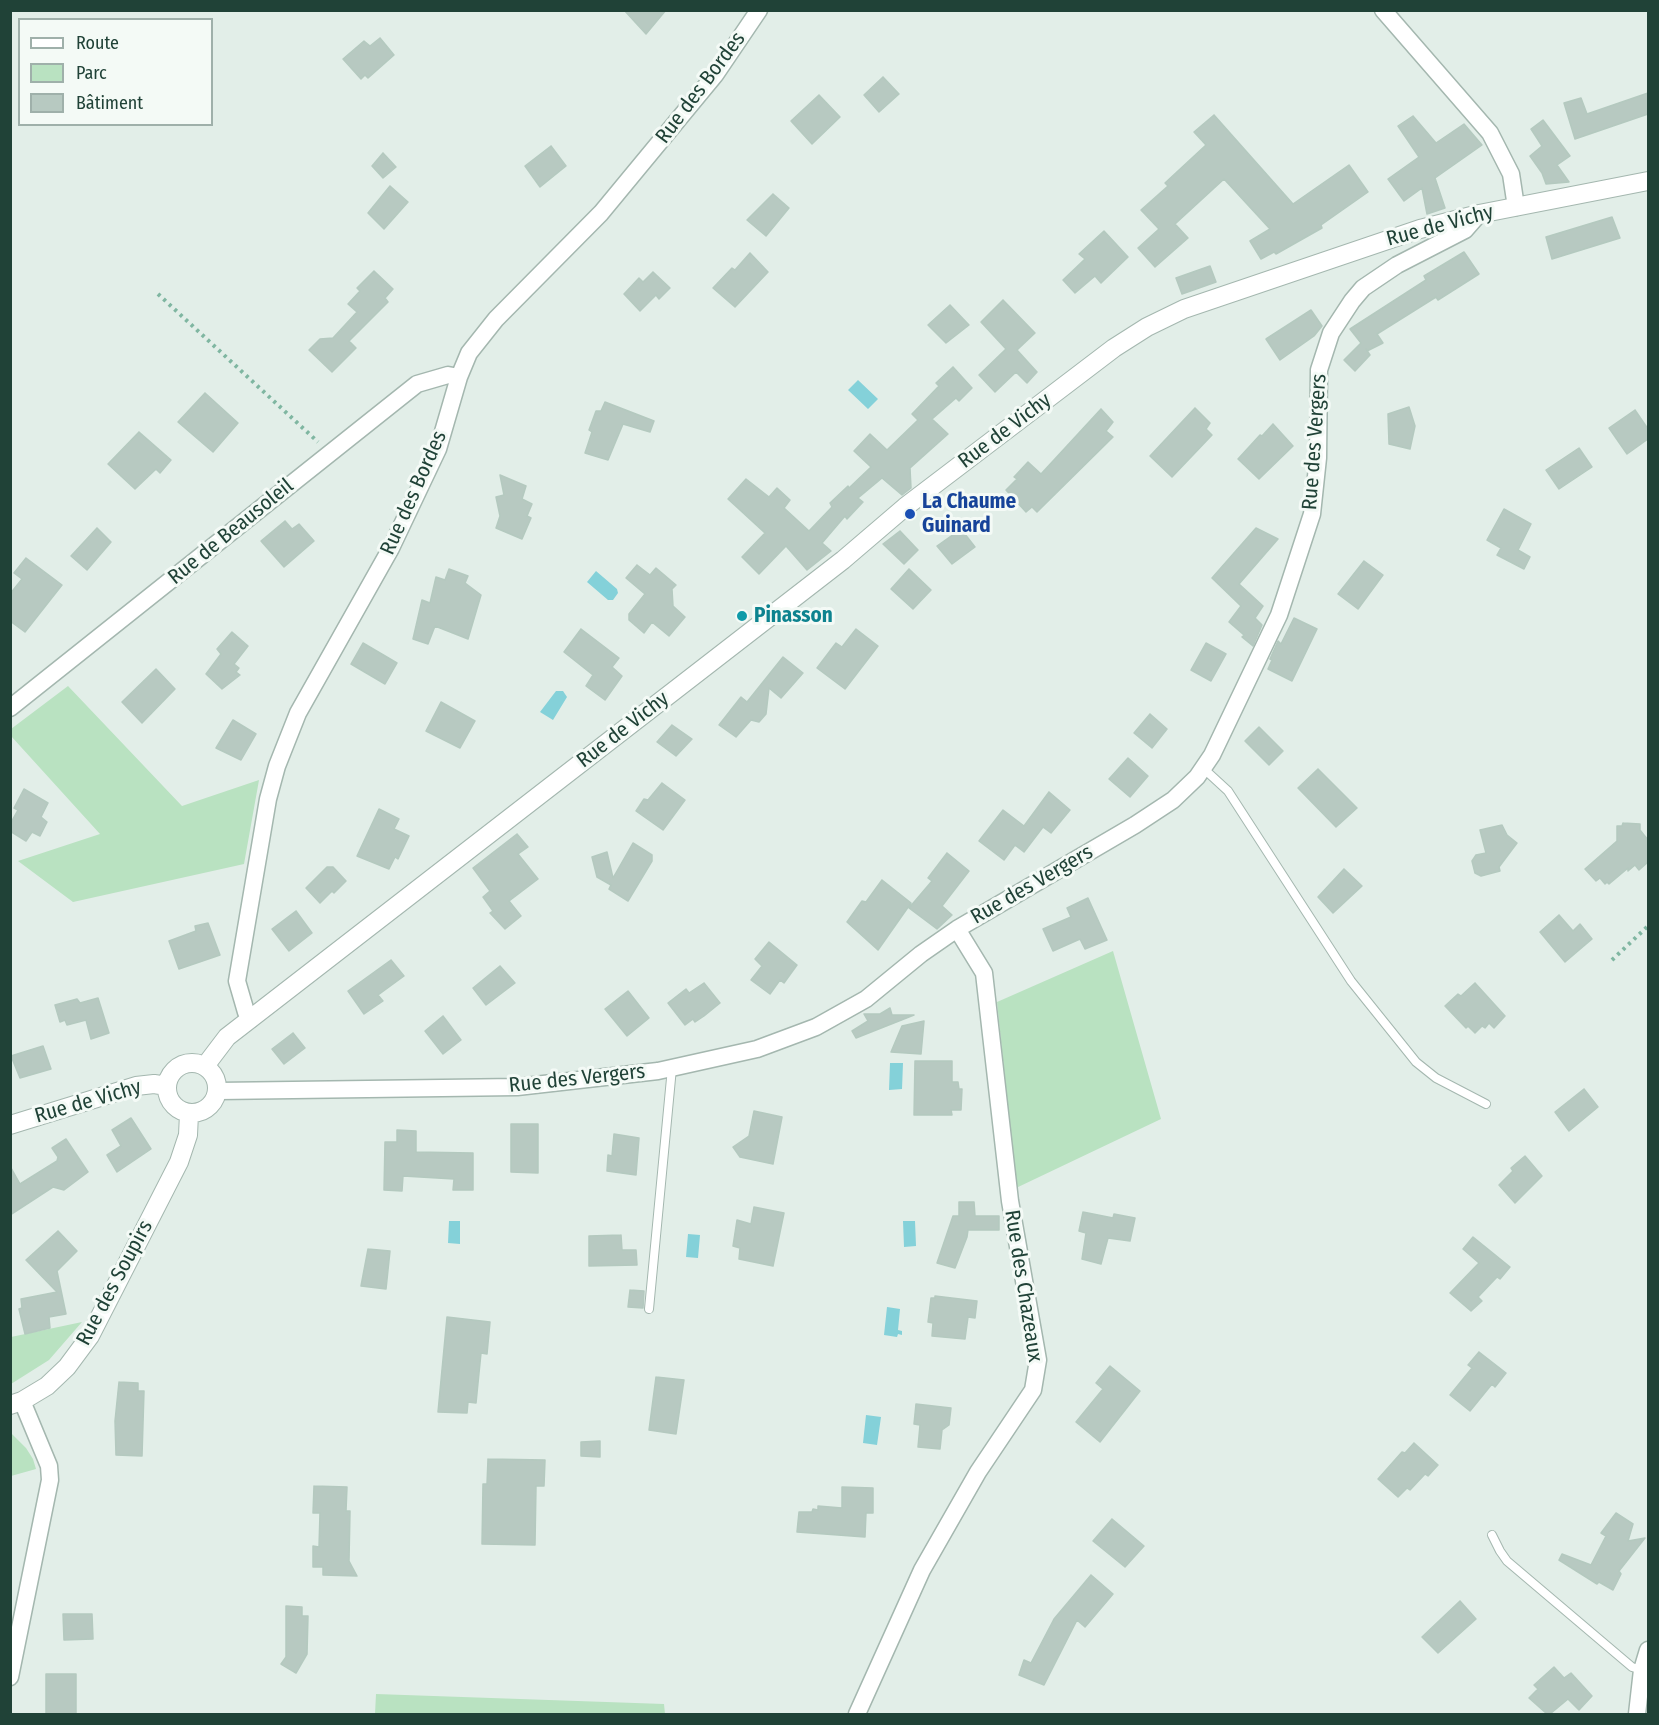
<!DOCTYPE html>
<html>
<head>
<meta charset="utf-8">
<style>
  body { margin:0 }
  #map { position:relative; width:1659px; height:1725px; overflow:hidden; background:#e2eee8; font-family:"Fira Sans Condensed",sans-serif }
  canvas { display:block }
  .frame { position:absolute; inset:0; border:12px solid #204237; pointer-events:none }
  .legend { position:absolute; left:18px; top:18px; width:195px; height:108px; box-sizing:border-box; background:#f4faf6; border:2px solid #9fb0aa; margin:0; padding:8px 10px; list-style:none; font-size:18px; color:#204237 }
  .legend li { display:flex; align-items:center; gap:12px; height:30px }
  .legend b { width:30px; border:2px solid #9fb0aa }
</style>
</head>
<body>
<div id="map">
<canvas width="1659" height="1725"></canvas>
<div class="frame"></div>
<ul class="legend">
<li><b style="height:8px;background:#fff"></b>Route</li>
<li><b style="height:16px;background:#b9e2c1"></b>Parc</li>
<li><b style="height:16px;background:#b7c9c1"></b>Bâtiment</li>
</ul>
</div>
<script>
const ctx = document.querySelector('canvas').getContext('2d');
ctx.lineJoin = 'round';
function fill(path, color) {
  ctx.fillStyle = color;
  ctx.fill(path, 'evenodd');
}
function toPath(rows) {
  const path = new Path2D();
  for (const r of rows) {
    if (r.length === 3) {
      path.moveTo(r[0] + r[2], r[1]);
      path.arc(r[0], r[1], r[2], 0, 2 * Math.PI);
      continue;
    }
    path.moveTo(r[0], r[1]);
    for (let i = 2; i < r.length; i += 2) path.lineTo(r[i], r[i + 1]);
  }
  return path;
}
function stroke(path, color, width, dash) {
  ctx.strokeStyle = color;
  ctx.lineWidth = width;
  ctx.lineCap = dash ? 'butt' : 'round';
  ctx.setLineDash(dash || []);
  ctx.stroke(path);
}
function drawText(font, color, halo, rows, align = 'center') {
  ctx.font = font + ' "Fira Sans Condensed",sans-serif';
  ctx.lineWidth = 6;
  ctx.setLineDash([]);
  ctx.textBaseline = 'middle';
  ctx.strokeStyle = halo;
  ctx.fillStyle = color;
  for (const [text, x, y, turn = 0] of rows) {
    ctx.save();
    ctx.translate(x, y);
    ctx.rotate((+turn || 0) * Math.PI / 180);
    ctx.textAlign = isNaN(turn) ? turn : align;
    if (halo) ctx.strokeText(text, 0, 0);
    ctx.fillText(text, 0, 0);
    ctx.restore();
  }
}
fill(toPath([
  [68,686,182,806,259,780,244,864,73,902,18,861,100,834,11,736,11,729],
  [1113,951,1161,1119,1016,1188,997,1002],
  [82,1322,49,1360,11,1384,11,1337],
  [11,1433,26,1448,33,1459,36,1469,11,1476],
  [376,1694,664,1704,665,1714,375,1714]
]), '#b9e2c1');
fill(toPath([
  [858,380,878,399,868,409,848,390],
  [596,571,617,589,618,593,613,600,608,600,587,582],
  [556,691,563,691,567,697,553,720,540,712],
  [890,1063,903,1063,902,1089,889,1090],
  [449,1221,460,1221,460,1244,448,1243],
  [915,1221,916,1246,904,1247,903,1221],
  [688,1234,700,1235,698,1258,686,1257],
  [887,1307,900,1309,898,1330,902,1331,902,1335,898,1334,897,1337,884,1335],
  [866,1415,881,1417,877,1445,863,1443]
]), '#84d1d9');
const building = toPath([
  [624,10,666,10,646,34,624,10],
  [380,38,394,55,368,78,365,75,361,79,343,59,364,41,370,46,380,38],
  [883,77,899,94,879,112,864,95,883,77],
  [1648,93,1648,114,1575,139,1564,103,1581,98,1587,114,1648,93],
  [819,95,840,117,812,144,791,121,819,95],
  [1214,115,1293,204,1349,165,1368,192,1321,225,1322,228,1276,254,1274,252,1261,259,1250,241,1270,229,1224,179,1175,224,1188,238,1155,267,1138,248,1159,229,1141,210,1168,186,1165,183,1206,145,1194,132,1214,115],
  [1413,116,1436,143,1464,124,1482,145,1435,178,1445,208,1427,214,1422,188,1404,201,1388,179,1419,157,1398,126,1413,116],
  [1543,120,1570,156,1557,165,1569,182,1546,184,1542,173,1530,156,1542,146,1531,129,1543,120],
  [551,146,566,166,540,187,525,166,551,146],
  [383,153,396,167,383,178,372,166,383,153],
  [390,186,408,202,384,229,368,213,390,186],
  [773,194,789,208,766,236,747,220,773,194],
  [1612,217,1620,238,1552,259,1546,237,1612,217],
  [1104,231,1128,257,1101,283,1095,276,1075,293,1063,280,1085,259,1079,254,1104,231],
  [1464,252,1479,274,1438,300,1436,297,1377,334,1383,343,1367,351,1366,349,1370,355,1355,371,1344,360,1361,343,1350,329,1426,280,1424,276,1464,252],
  [750,253,768,272,735,307,713,288,732,268,735,270,750,253],
  [1210,266,1216,282,1182,294,1176,278,1210,266],
  [374,271,393,289,385,298,388,302,349,341,356,348,332,372,309,350,320,339,333,338,357,312,348,304,360,291,357,288,374,271],
  [653,272,670,288,659,299,656,295,640,311,624,294,639,278,643,282,653,272],
  [1003,300,1035,333,1017,350,1037,372,1027,383,1016,372,995,392,979,375,1006,349,981,322,1003,300],
  [950,305,969,325,946,343,928,325,950,305],
  [1311,310,1322,326,1314,336,1280,360,1266,339,1311,310],
  [953,367,972,388,959,401,956,398,932,419,948,434,910,468,911,488,902,495,882,478,858,498,863,502,847,519,845,516,822,543,831,551,807,570,786,546,759,574,742,557,765,533,728,499,746,479,769,497,777,488,790,500,784,508,809,531,832,507,830,503,848,486,849,488,871,467,854,451,870,434,887,450,918,420,912,414,939,386,936,383,953,367],
  [205,393,238,423,213,452,178,422,205,393],
  [605,402,654,421,650,432,623,424,608,460,585,453,592,432,589,430,596,411,601,411,605,402],
  [1409,407,1415,426,1410,449,1389,444,1388,414,1409,407],
  [1195,408,1210,423,1206,429,1212,435,1172,477,1150,456,1195,408],
  [1101,409,1113,422,1106,431,1113,437,1037,512,1032,507,1026,512,1006,490,1017,479,1014,477,1028,462,1041,474,1101,409],
  [1635,410,1648,429,1648,439,1627,454,1609,428,1635,410],
  [1273,424,1293,446,1259,479,1238,459,1260,435,1262,436,1273,424],
  [139,432,171,460,160,473,156,469,135,489,108,464,139,432],
  [1579,448,1592,467,1559,489,1546,470,1579,448],
  [500,475,526,486,522,499,532,504,527,516,531,518,522,539,496,528,500,516,496,497,504,495,500,475],
  [1504,509,1531,524,1518,550,1530,557,1524,569,1497,555,1501,548,1487,540,1504,509],
  [285,521,292,529,299,524,314,541,284,567,261,541,285,521],
  [97,528,111,542,87,570,71,556,97,528],
  [1256,528,1278,539,1239,584,1263,606,1255,618,1262,625,1253,646,1242,637,1244,635,1229,622,1241,606,1212,578,1256,528],
  [961,529,975,547,952,564,937,546,961,529],
  [900,531,918,550,904,564,883,544,900,531],
  [26,558,62,585,25,632,10,621,10,594,22,579,14,573,26,558],
  [1364,561,1383,575,1358,609,1338,594,1364,561],
  [637,565,650,575,656,568,676,585,672,589,673,606,685,617,669,636,652,622,644,633,629,620,629,614,645,594,626,578,637,565],
  [449,569,468,576,465,583,481,595,468,639,435,626,428,644,413,639,422,600,430,603,436,577,445,580,449,569],
  [909,569,931,590,913,609,891,589,909,569],
  [1294,618,1317,629,1292,681,1268,669,1272,660,1270,659,1278,641,1281,644,1294,618],
  [581,629,619,658,612,667,622,676,605,700,586,686,593,675,564,652,581,629],
  [856,629,878,646,845,689,817,668,836,643,842,647,856,629],
  [232,632,248,646,234,664,239,668,236,672,240,675,222,689,206,674,221,654,217,649,232,632],
  [363,643,397,663,385,684,351,664,363,643],
  [1206,643,1226,654,1211,681,1191,670,1206,643],
  [783,657,803,673,781,698,769,688,766,714,759,722,751,720,736,737,719,725,741,697,747,702,783,657],
  [156,669,175,689,142,723,122,702,156,669],
  [441,702,475,721,460,748,426,731,441,702],
  [1150,714,1167,729,1152,748,1134,733,1150,714],
  [233,720,256,734,241,760,216,748,233,720],
  [672,725,692,739,676,756,657,742,672,725],
  [1259,727,1283,751,1269,765,1245,741,1259,727],
  [1128,758,1148,776,1130,797,1109,779,1128,758],
  [1318,769,1357,808,1336,827,1298,788,1318,769],
  [662,783,685,800,663,830,636,811,644,799,648,800,662,783],
  [24,789,48,803,41,817,47,822,40,836,32,832,26,841,10,831,10,824,18,810,14,808,24,789],
  [1049,792,1070,810,1051,833,1043,827,1024,852,1015,845,1004,860,979,841,1003,810,1024,826,1049,792],
  [379,809,399,819,394,829,409,836,398,859,395,857,389,869,357,856,379,809],
  [1623,823,1640,824,1640,830,1648,840,1648,862,1639,870,1635,865,1628,871,1628,868,1609,884,1607,882,1605,884,1600,878,1596,881,1585,869,1617,841,1617,826,1622,826,1623,823],
  [1502,825,1507,835,1517,843,1499,867,1500,871,1481,876,1475,873,1472,861,1476,855,1486,853,1480,830,1502,825],
  [517,834,528,847,518,854,538,879,509,901,521,916,505,929,490,913,493,911,483,897,490,891,473,868,517,834],
  [633,843,652,855,652,861,628,901,609,889,611,885,597,877,592,857,607,852,613,878,633,843],
  [947,853,969,871,942,906,952,915,937,929,909,908,932,881,928,878,947,853],
  [327,867,333,867,346,881,334,893,332,891,320,903,306,888,327,867],
  [1344,869,1362,886,1333,913,1318,897,1344,869],
  [882,880,911,903,878,950,847,922,862,901,866,902,882,880],
  [1088,898,1107,940,1085,949,1080,939,1053,951,1043,929,1071,917,1067,908,1088,898],
  [296,911,312,933,289,951,272,929,296,911],
  [1559,915,1573,931,1580,924,1592,939,1565,962,1540,932,1559,915],
  [208,923,220,955,179,969,169,941,196,931,195,926,208,923],
  [769,942,797,965,784,983,780,980,770,994,751,980,762,966,755,959,769,942],
  [391,960,404,976,378,995,383,1001,364,1014,348,991,391,960],
  [500,966,515,983,486,1005,473,988,500,966],
  [704,983,720,1003,704,1016,695,1022,693,1019,685,1025,668,1003,686,989,689,993,704,983],
  [1475,983,1505,1016,1494,1028,1489,1023,1485,1028,1482,1026,1475,1033,1468,1026,1466,1028,1445,1006,1458,994,1461,996,1475,983],
  [628,991,649,1018,627,1036,605,1009,628,991],
  [98,998,109,1033,91,1039,86,1020,67,1025,65,1020,60,1022,55,1005,77,999,80,1003,98,998],
  [890,1008,892,1015,914,1015,856,1038,852,1031,868,1021,864,1014,880,1014,890,1008],
  [443,1016,461,1040,443,1054,425,1031,443,1016],
  [924,1021,921,1054,891,1052,902,1026,924,1021],
  [293,1033,305,1048,284,1064,272,1049,293,1033],
  [43,1046,51,1069,20,1078,11,1056,43,1046],
  [915,1061,952,1061,952,1082,958,1082,959,1089,962,1089,961,1110,951,1110,952,1115,914,1115,915,1061],
  [1584,1089,1598,1107,1569,1131,1555,1112,1584,1089],
  [754,1111,782,1117,773,1164,740,1157,733,1147,749,1136,754,1111],
  [131,1118,151,1149,117,1172,107,1155,121,1146,112,1130,131,1118],
  [511,1124,538,1124,538,1173,511,1172,511,1124],
  [397,1130,416,1131,416,1152,473,1153,473,1190,453,1190,454,1179,403,1176,402,1191,384,1190,385,1142,397,1142,397,1130],
  [614,1134,639,1138,636,1175,607,1171,608,1155,612,1156,614,1134],
  [66,1139,88,1172,64,1190,53,1187,10,1215,10,1166,20,1184,57,1161,58,1157,52,1148,66,1139],
  [1525,1156,1542,1176,1515,1203,1499,1185,1513,1171,1511,1168,1525,1156],
  [959,1202,974,1202,975,1216,999,1216,999,1230,968,1230,967,1237,955,1268,937,1263,953,1216,959,1216,959,1202],
  [754,1207,784,1213,773,1266,739,1259,740,1248,733,1246,737,1220,751,1224,754,1207],
  [1083,1212,1113,1218,1114,1214,1135,1218,1130,1241,1108,1238,1101,1264,1082,1259,1086,1233,1079,1231,1083,1212],
  [58,1231,77,1251,57,1271,66,1314,49,1317,50,1328,25,1334,19,1309,22,1308,21,1299,57,1292,26,1260,58,1231],
  [621,1235,622,1250,636,1250,637,1265,589,1266,589,1236,621,1235],
  [1473,1237,1510,1267,1500,1279,1497,1277,1478,1297,1482,1301,1471,1311,1450,1293,1479,1263,1463,1249,1473,1237],
  [368,1249,390,1251,386,1289,361,1286,368,1249],
  [630,1290,644,1291,643,1308,628,1307,630,1290],
  [935,1296,977,1301,975,1318,968,1317,965,1339,932,1336,933,1323,928,1322,931,1298,935,1298,935,1296],
  [447,1317,490,1322,487,1354,481,1353,476,1403,468,1402,467,1413,438,1412,447,1317],
  [1479,1352,1506,1373,1495,1387,1492,1384,1470,1411,1450,1395,1472,1368,1468,1365,1479,1352],
  [1110,1366,1140,1391,1100,1442,1076,1422,1103,1389,1096,1383,1110,1366],
  [656,1377,684,1380,676,1434,649,1430,656,1377],
  [119,1382,138,1383,138,1391,144,1391,142,1456,116,1455,115,1421,119,1382],
  [916,1404,951,1408,949,1425,942,1430,940,1449,918,1447,920,1425,914,1424,916,1404],
  [600,1441,600,1457,581,1456,581,1442,600,1441],
  [1414,1443,1438,1465,1428,1476,1425,1474,1410,1490,1407,1488,1398,1497,1378,1479,1402,1452,1405,1453,1414,1443],
  [488,1459,545,1460,544,1486,536,1486,535,1545,482,1544,483,1484,487,1484,488,1459],
  [314,1486,347,1487,346,1511,350,1511,349,1561,357,1576,323,1575,323,1567,313,1567,313,1546,319,1547,320,1513,313,1513,314,1486],
  [842,1487,873,1488,873,1513,866,1513,865,1537,797,1532,799,1512,812,1512,813,1509,818,1510,818,1506,842,1508,842,1487],
  [1616,1513,1633,1524,1628,1541,1645,1538,1619,1571,1621,1574,1613,1590,1599,1582,1597,1584,1559,1560,1562,1554,1591,1565,1606,1536,1601,1533,1616,1513],
  [1112,1519,1144,1546,1125,1567,1093,1541,1112,1519],
  [1091,1575,1113,1594,1085,1627,1077,1620,1044,1685,1019,1675,1024,1660,1031,1663,1054,1619,1091,1575],
  [1460,1601,1476,1619,1438,1653,1422,1637,1460,1601],
  [286,1606,302,1607,302,1616,308,1616,307,1654,296,1673,281,1664,286,1657,286,1606],
  [63,1614,92,1614,93,1639,64,1640,63,1614],
  [1554,1667,1564,1678,1571,1673,1592,1696,1579,1710,1568,1699,1550,1714,1547,1714,1529,1698,1538,1689,1534,1685,1554,1667],
  [46,1674,76,1674,76,1714,46,1714,46,1674]
]);
fill(building, '#b7c9c1');
stroke(building, '#b4c9bf', 1.5);
const service = toPath([
  [1203,768,1228,791,1351,981,1416,1062,1436,1078,1486,1104],
  [649,1309,672,1068],
  [1492,1535,1500,1551,1507,1561,1632,1667,1642,1670]
]);
const minor = toPath([
  [1383,10,1490,133,1511,174,1516,207],
  [10,708,417,384,448,375,459,377],
  [251,1019,246,1012,237,981,268,799,277,766,298,713,391,548,438,449,459,377,469,353,496,319,601,213,715,75,759,10],
  [218,1091,517,1087,658,1071,757,1049,816,1027,866,999,921,954,957,929,1135,825,1173,800,1197,777,1212,755,1279,615,1312,514,1318,458,1319,370,1331,333,1352,301,1363,288,1397,265,1465,230,1479,214],
  [10,1677,50,1480,49,1466,22,1401],
  [857,1714,922,1570,978,1472,1033,1390,1038,1360,1010,1201,984,973,957,929],
  [1637,1714,1642,1670,1648,1650]
]);
const tertiary = toPath([
  [192,1088,25],
  [205,1066,227,1037,843,560,905,507,1114,348,1147,327,1184,309,1420,229,1479,214,1648,181],
  [10,1125,136,1086,154,1084,167,1086],
  [10,1405,22,1401,47,1386,67,1367,90,1336,179,1162,188,1135,189,1114]
]);
stroke(service, '#a4b7af', 10);
stroke(minor, '#a4b7af', 19);
stroke(tertiary, '#a4b7af', 20);
stroke(toPath([
  [158,294,318,442],
  [1612,960,1648,926]
]), '#7fb6a1', 4, [3, 4.5]);
stroke(service, '#fff', 8);
stroke(minor, '#fff', 16);
stroke(tertiary, '#fff', 18);
for (const [x, y, r, color] of [
  [910,514,6,"#1a4fb4"],
  [742,616,6,"#0f9aa8"]
]) {
  const dot = new Path2D();
  dot.arc(x, y, r, 0, 2 * Math.PI);
  ctx.fillStyle = color;
  ctx.fill(dot);
  stroke(dot, '#f4faf6', 2);
}
drawText('21px', '#204237', '#f4faf6', [
  ["Rue des Bordes",701,88,-53],
  ["Rue de Vichy",1440,226,-15],
  ["Rue de Vichy",1005,431,-37],
  ["Rue des Vergers",1315,442,-86],
  ["Rue des Bordes",414,493,-66],
  ["Rue de Beausoleil",231,532,-39],
  ["Rue de Vichy",623,730,-38],
  ["Rue des Vergers",1032,885,-30],
  ["Rue des Vergers",577,1079,-6],
  ["Rue de Vichy",88,1102,-16],
  ["Rue des Soupirs",115,1283,-62],
  ["Rue des Chazeaux",1023,1286,81]
]);
drawText('bold 21px', '#164399', '#f4faf6', [
  ["La Chaume",922,502],
  ["Guinard",922,526]
], 'left');
drawText('bold 21px', '#0d838f', '#f4faf6', [
  ["Pinasson",754,616]
], 'left');
</script>
</body>
</html>
